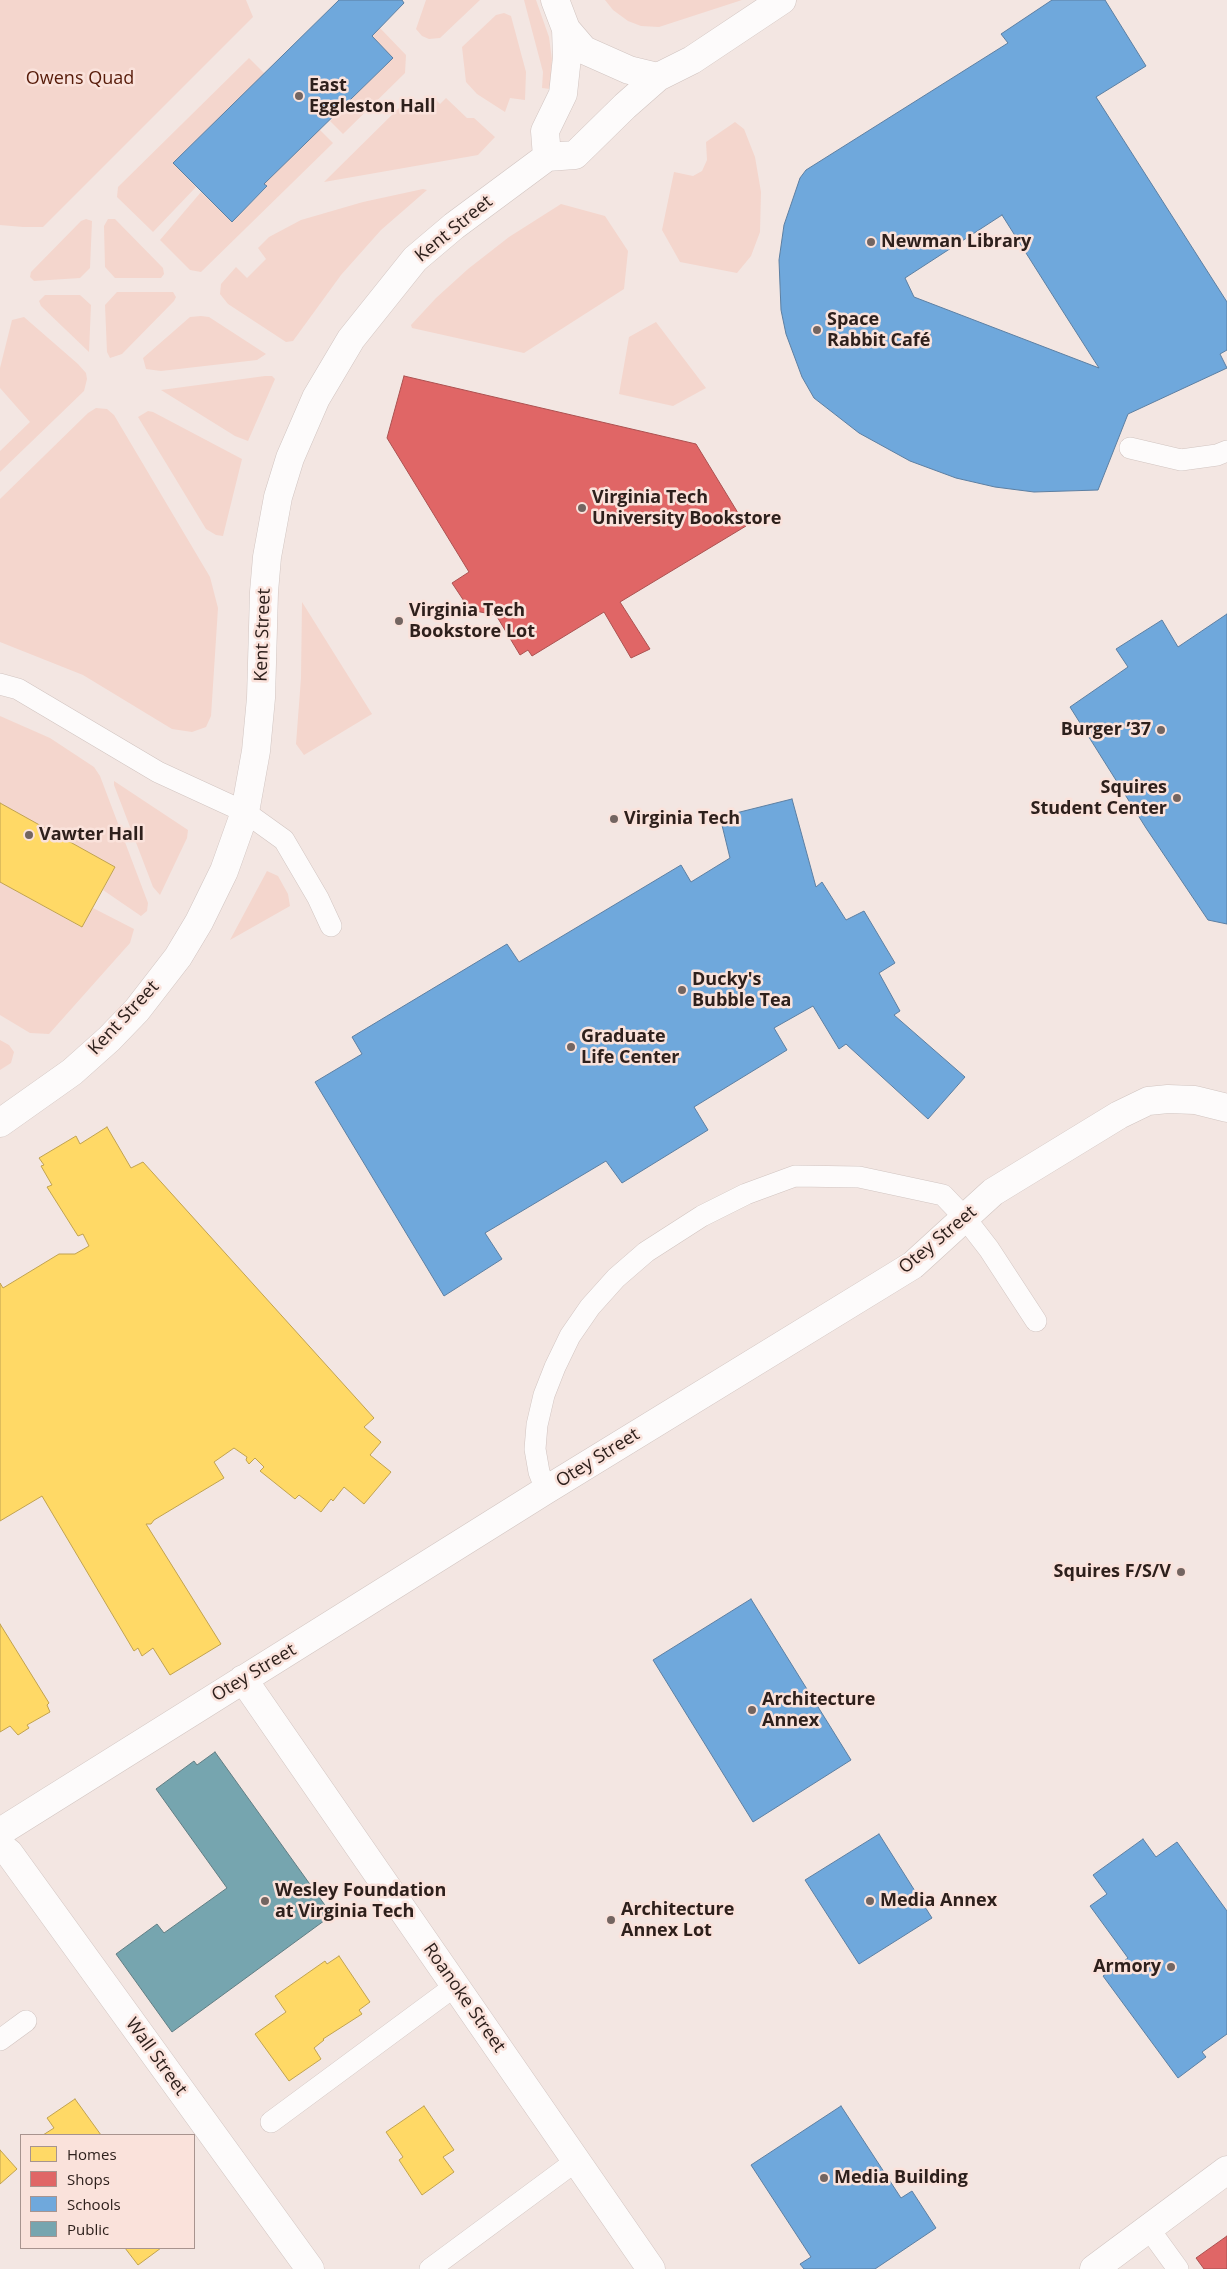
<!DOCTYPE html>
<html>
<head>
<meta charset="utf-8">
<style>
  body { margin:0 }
  #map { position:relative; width:1227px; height:2269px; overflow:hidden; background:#f3e6e2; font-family:"Open Sans",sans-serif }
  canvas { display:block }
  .legend { position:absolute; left:20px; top:2134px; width:175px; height:115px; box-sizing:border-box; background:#fae2db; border:1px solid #a8948f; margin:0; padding:6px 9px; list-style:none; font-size:15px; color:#2e201c }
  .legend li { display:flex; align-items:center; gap:10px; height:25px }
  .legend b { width:25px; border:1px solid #a8948f }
</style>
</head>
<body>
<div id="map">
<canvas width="1227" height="2269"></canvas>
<ul class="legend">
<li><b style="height:14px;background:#ffd966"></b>Homes</li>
<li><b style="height:14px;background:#e06666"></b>Shops</li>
<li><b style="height:14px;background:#6fa8dc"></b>Schools</li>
<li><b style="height:14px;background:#76a5af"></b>Public</li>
</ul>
</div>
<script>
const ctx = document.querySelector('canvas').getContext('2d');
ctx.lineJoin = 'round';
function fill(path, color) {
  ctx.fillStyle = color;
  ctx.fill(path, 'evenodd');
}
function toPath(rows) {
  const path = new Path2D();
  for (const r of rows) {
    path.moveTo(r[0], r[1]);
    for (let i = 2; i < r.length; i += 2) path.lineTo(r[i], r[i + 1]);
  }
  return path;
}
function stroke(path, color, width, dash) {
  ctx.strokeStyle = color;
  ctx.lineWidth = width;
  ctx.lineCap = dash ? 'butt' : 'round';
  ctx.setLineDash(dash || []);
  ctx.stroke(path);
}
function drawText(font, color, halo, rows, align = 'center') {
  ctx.font = font + ' "Open Sans",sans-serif';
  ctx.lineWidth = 5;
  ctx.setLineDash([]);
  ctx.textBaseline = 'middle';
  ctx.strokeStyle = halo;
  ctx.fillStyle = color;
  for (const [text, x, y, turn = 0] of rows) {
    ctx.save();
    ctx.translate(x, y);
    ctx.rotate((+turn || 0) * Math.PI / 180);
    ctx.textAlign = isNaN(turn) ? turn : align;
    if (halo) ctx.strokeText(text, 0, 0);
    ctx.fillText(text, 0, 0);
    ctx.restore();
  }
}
fill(toPath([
  [0,0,246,0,253,17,43,227,23,227,0,225],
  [426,0,480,0,440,38,429,39,422,36,416,29],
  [524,0,536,0,549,37,552,60,550,89,542,88,543,72],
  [605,0,742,0,659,27,641,26,628,21,613,10],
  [504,13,511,16,526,72,525,100,510,98,505,112,477,94,466,82,462,47,496,15],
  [380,28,406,55,405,73,343,134,330,121,392,58,372,36],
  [249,58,265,74,173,163,196,187,153,232,117,197,118,187],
  [410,97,419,102,424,99,429,101,435,99,440,104,446,98,467,118,474,118,495,137,478,155,324,182],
  [735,122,744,129,755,157,761,192,760,232,751,256,737,273,680,262,662,230,674,172,693,176,702,171,707,160,706,142],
  [319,129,333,143,201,272,190,270,160,240,201,192,232,222,267,187,264,184],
  [423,189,427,190,381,230,341,275,293,341,286,342,228,304,220,294,221,284,236,267,247,278,266,259,258,248,269,237,301,220,363,202],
  [561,204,605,216,628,251,624,289,524,353,412,328,411,325,436,298,468,269,509,237],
  [86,219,92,221,90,268,80,278,34,281,30,277,31,272,81,221],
  [108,219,115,219,163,268,164,274,161,278,115,278,105,267,104,226],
  [117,292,173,292,176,297,174,301,122,354,110,358,107,352,105,305],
  [45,295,80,295,91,305,89,352,41,306,39,301],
  [201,316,209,317,266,354,257,360,161,371,146,369,143,358,190,317],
  [24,317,78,364,86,373,87,379,84,391,0,472,0,451,30,422,0,388,0,368,12,320],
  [656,322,706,388,673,406,619,394,629,337],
  [265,376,272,376,275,379,248,441,235,436,161,390],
  [96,408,107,409,114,415,210,577,218,608,211,716,206,727,192,732,172,729,83,675,0,642,0,499,88,413],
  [148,411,153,412,242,459,223,536,216,535,206,529,138,417],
  [302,602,372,714,304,755,296,744,301,678],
  [0,716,50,738,94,767,100,776,148,903,147,911,141,916,103,890,115,867,0,803],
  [114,781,188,830,187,838,160,895,153,887,114,785],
  [267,871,278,876,288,894,290,906,230,940],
  [0,882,81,927,93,908,134,929,130,943,49,1034,30,1033,0,1015],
  [0,1040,9,1045,14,1052,11,1063,0,1070]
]), '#f4d6cd');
const homes = toPath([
  [0,803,115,867,82,927,0,882,0,803],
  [107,1127,131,1168,143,1162,374,1418,364,1427,381,1442,370,1455,391,1472,364,1504,344,1487,333,1501,331,1499,321,1512,299,1495,295,1499,260,1471,264,1467,255,1458,249,1464,246,1460,247,1457,234,1448,214,1462,224,1478,154,1520,151,1524,146,1524,221,1644,170,1675,153,1648,142,1656,138,1648,134,1651,42,1496,0,1521,0,1283,3,1288,59,1254,75,1254,89,1246,83,1234,78,1236,47,1187,52,1185,41,1166,44,1165,39,1158,76,1136,80,1144,107,1127],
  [0,1624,49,1703,47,1705,50,1712,27,1725,29,1728,18,1735,10,1726,0,1732,0,1624],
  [339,1956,370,2002,359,2010,362,2014,323,2039,324,2040,314,2048,321,2059,289,2081,255,2034,286,2012,275,1996,325,1961,327,1964,339,1956],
  [75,2099,101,2135,43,2135,54,2128,47,2118,75,2099],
  [424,2106,454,2150,443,2157,454,2172,422,2195,399,2160,403,2157,386,2132,424,2106],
  [0,2150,17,2169,0,2184,0,2150],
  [125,2248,161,2248,138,2265,125,2248]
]);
fill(homes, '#ffd966');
stroke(homes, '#c0a250', 1);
const shops = toPath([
  [404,376,696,444,746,526,620,602,650,649,631,658,604,612,532,656,528,650,520,655,496,615,470,610,452,583,469,572,387,438,404,376],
  [1227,2236,1227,2269,1204,2269,1196,2258,1227,2236]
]);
fill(shops, '#e06666');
stroke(shops, '#ab5150', 1);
const schools = toPath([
  [339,0,402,0,404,3,372,36,393,58,264,184,267,186,232,222,173,163,339,0],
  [1052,0,1105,0,1146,66,1096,97,1227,302,1227,350,1220,354,1227,368,1128,414,1098,490,1034,492,995,487,956,478,910,461,859,433,814,398,802,377,786,334,781,310,779,260,784,225,800,178,806,170,1008,43,1001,34,1052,0],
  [1002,215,1062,310,1099,368,914,297,905,278,1002,215],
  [1227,614,1227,924,1208,920,1146,828,1070,707,1128,667,1116,649,1162,620,1178,647,1227,614],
  [792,799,816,887,822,882,846,920,864,911,895,963,879,973,900,1011,894,1015,965,1077,928,1119,846,1044,839,1049,813,1006,774,1028,787,1050,694,1107,708,1130,622,1183,606,1161,485,1233,502,1259,444,1296,315,1082,362,1054,352,1037,507,944,519,962,681,865,691,882,730,858,720,817,792,799],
  [751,1599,851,1760,753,1822,653,1660,751,1599],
  [879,1834,932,1918,859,1964,805,1880,879,1834],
  [1143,1839,1156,1857,1177,1842,1227,1911,1227,2034,1202,2052,1206,2057,1178,2078,1103,1976,1128,1958,1090,1906,1107,1894,1093,1875,1143,1839],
  [841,2106,901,2198,912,2191,936,2228,875,2269,804,2269,800,2264,811,2257,751,2165,841,2106]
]);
fill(schools, '#6fa8dc');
stroke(schools, '#5c7fa2', 1);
const public = toPath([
  [215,1752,332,1915,172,2032,116,1954,157,1924,164,1933,227,1888,156,1789,194,1761,197,1765,215,1752]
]);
fill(public, '#76a5af');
stroke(public, '#607d83', 1);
const lane = toPath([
  [1130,448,1181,460,1217,455,1227,451],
  [0,684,18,689,158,772,245,812,284,840,318,898,331,926],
  [546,1490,539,1472,535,1449,537,1425,544,1395,555,1367,570,1336,590,1307,616,1278,646,1252,702,1216,746,1194,795,1176,859,1177,943,1195,965,1218,989,1249,1036,1321],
  [0,2040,26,2021],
  [271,2122,455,1986],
  [1149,2229,1178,2269],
  [430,2269,576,2161]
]);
const street = toPath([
  [243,1679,651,2269],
  [0,1832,546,1490,913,1265,993,1192,1119,1115,1148,1101,1168,1099,1195,1100,1227,1108],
  [0,1846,9,1853,310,2269],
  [1094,2269,1227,2170]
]);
const secondary = toPath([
  [555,0,566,29,584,50,629,70,658,77],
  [547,157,545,131,563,94,567,57,566,29],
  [0,1123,72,1072,109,1039,137,1010,178,957,199,922,224,871,245,812,256,751,261,698,264,592,267,557,278,497,290,458,316,398,351,339,415,259,454,226,547,157,575,155,625,106,658,77,692,60,782,0]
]);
stroke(lane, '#d1c4c0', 22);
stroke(street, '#d1c4c0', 29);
stroke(secondary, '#d1c4c0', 29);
stroke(lane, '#fdfbfb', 21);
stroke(street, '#fdfbfb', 28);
stroke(secondary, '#fdfbfb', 28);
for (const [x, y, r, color] of [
  [299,96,5,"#736561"],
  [871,242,5,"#736561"],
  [817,330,5,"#736561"],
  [582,508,5,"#736561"],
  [399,621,5,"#736561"],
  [1161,730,5,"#736561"],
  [1177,798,5,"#736561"],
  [614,819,5,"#736561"],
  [29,835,5,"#736561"],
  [682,990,5,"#736561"],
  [571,1047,5,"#736561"],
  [1181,1572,5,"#736561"],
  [752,1710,5,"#736561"],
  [265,1901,5,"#736561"],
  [870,1901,5,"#736561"],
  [611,1920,5,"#736561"],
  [1171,1967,5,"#736561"],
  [824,2178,5,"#736561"]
]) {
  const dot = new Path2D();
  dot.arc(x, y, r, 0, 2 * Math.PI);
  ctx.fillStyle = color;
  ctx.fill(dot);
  stroke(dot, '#fae2db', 2);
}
drawText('18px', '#571b09', '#fae2db', [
  ["Owens Quad",80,79]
]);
drawText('bold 18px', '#2e201c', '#fae2db', [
  ["East",309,86],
  ["Eggleston Hall",309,107],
  ["Newman Library",881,242],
  ["Space",827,320],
  ["Rabbit Café",827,341],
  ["Virginia Tech",592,498],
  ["University Bookstore",592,519],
  ["Virginia Tech",409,611],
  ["Bookstore Lot",409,632],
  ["Burger ’37",1151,730,"right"],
  ["Squires",1167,788,"right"],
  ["Student Center",1167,809,"right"],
  ["Virginia Tech",624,819],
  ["Vawter Hall",39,835],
  ["Ducky's",692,980],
  ["Bubble Tea",692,1001],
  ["Graduate",581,1037],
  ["Life Center",581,1058],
  ["Squires F/S/V",1171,1572,"right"],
  ["Architecture",762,1700],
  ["Annex",762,1721],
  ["Wesley Foundation",275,1891],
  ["at Virginia Tech",275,1912],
  ["Media Annex",880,1901],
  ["Architecture",621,1910],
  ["Annex Lot",621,1931],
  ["Armory",1161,1967,"right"],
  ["Media Building",834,2178]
], 'left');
drawText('18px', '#2e201c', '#fae2db', [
  ["Kent Street",454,229,-39],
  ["Kent Street",263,635,-88],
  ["Kent Street",124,1018,-47],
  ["Otey Street",938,1240,-40],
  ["Otey Street",598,1458,-32],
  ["Otey Street",254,1673,-31],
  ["Roanoke Street",464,1998,55],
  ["Wall Street",156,2057,54]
]);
</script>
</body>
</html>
